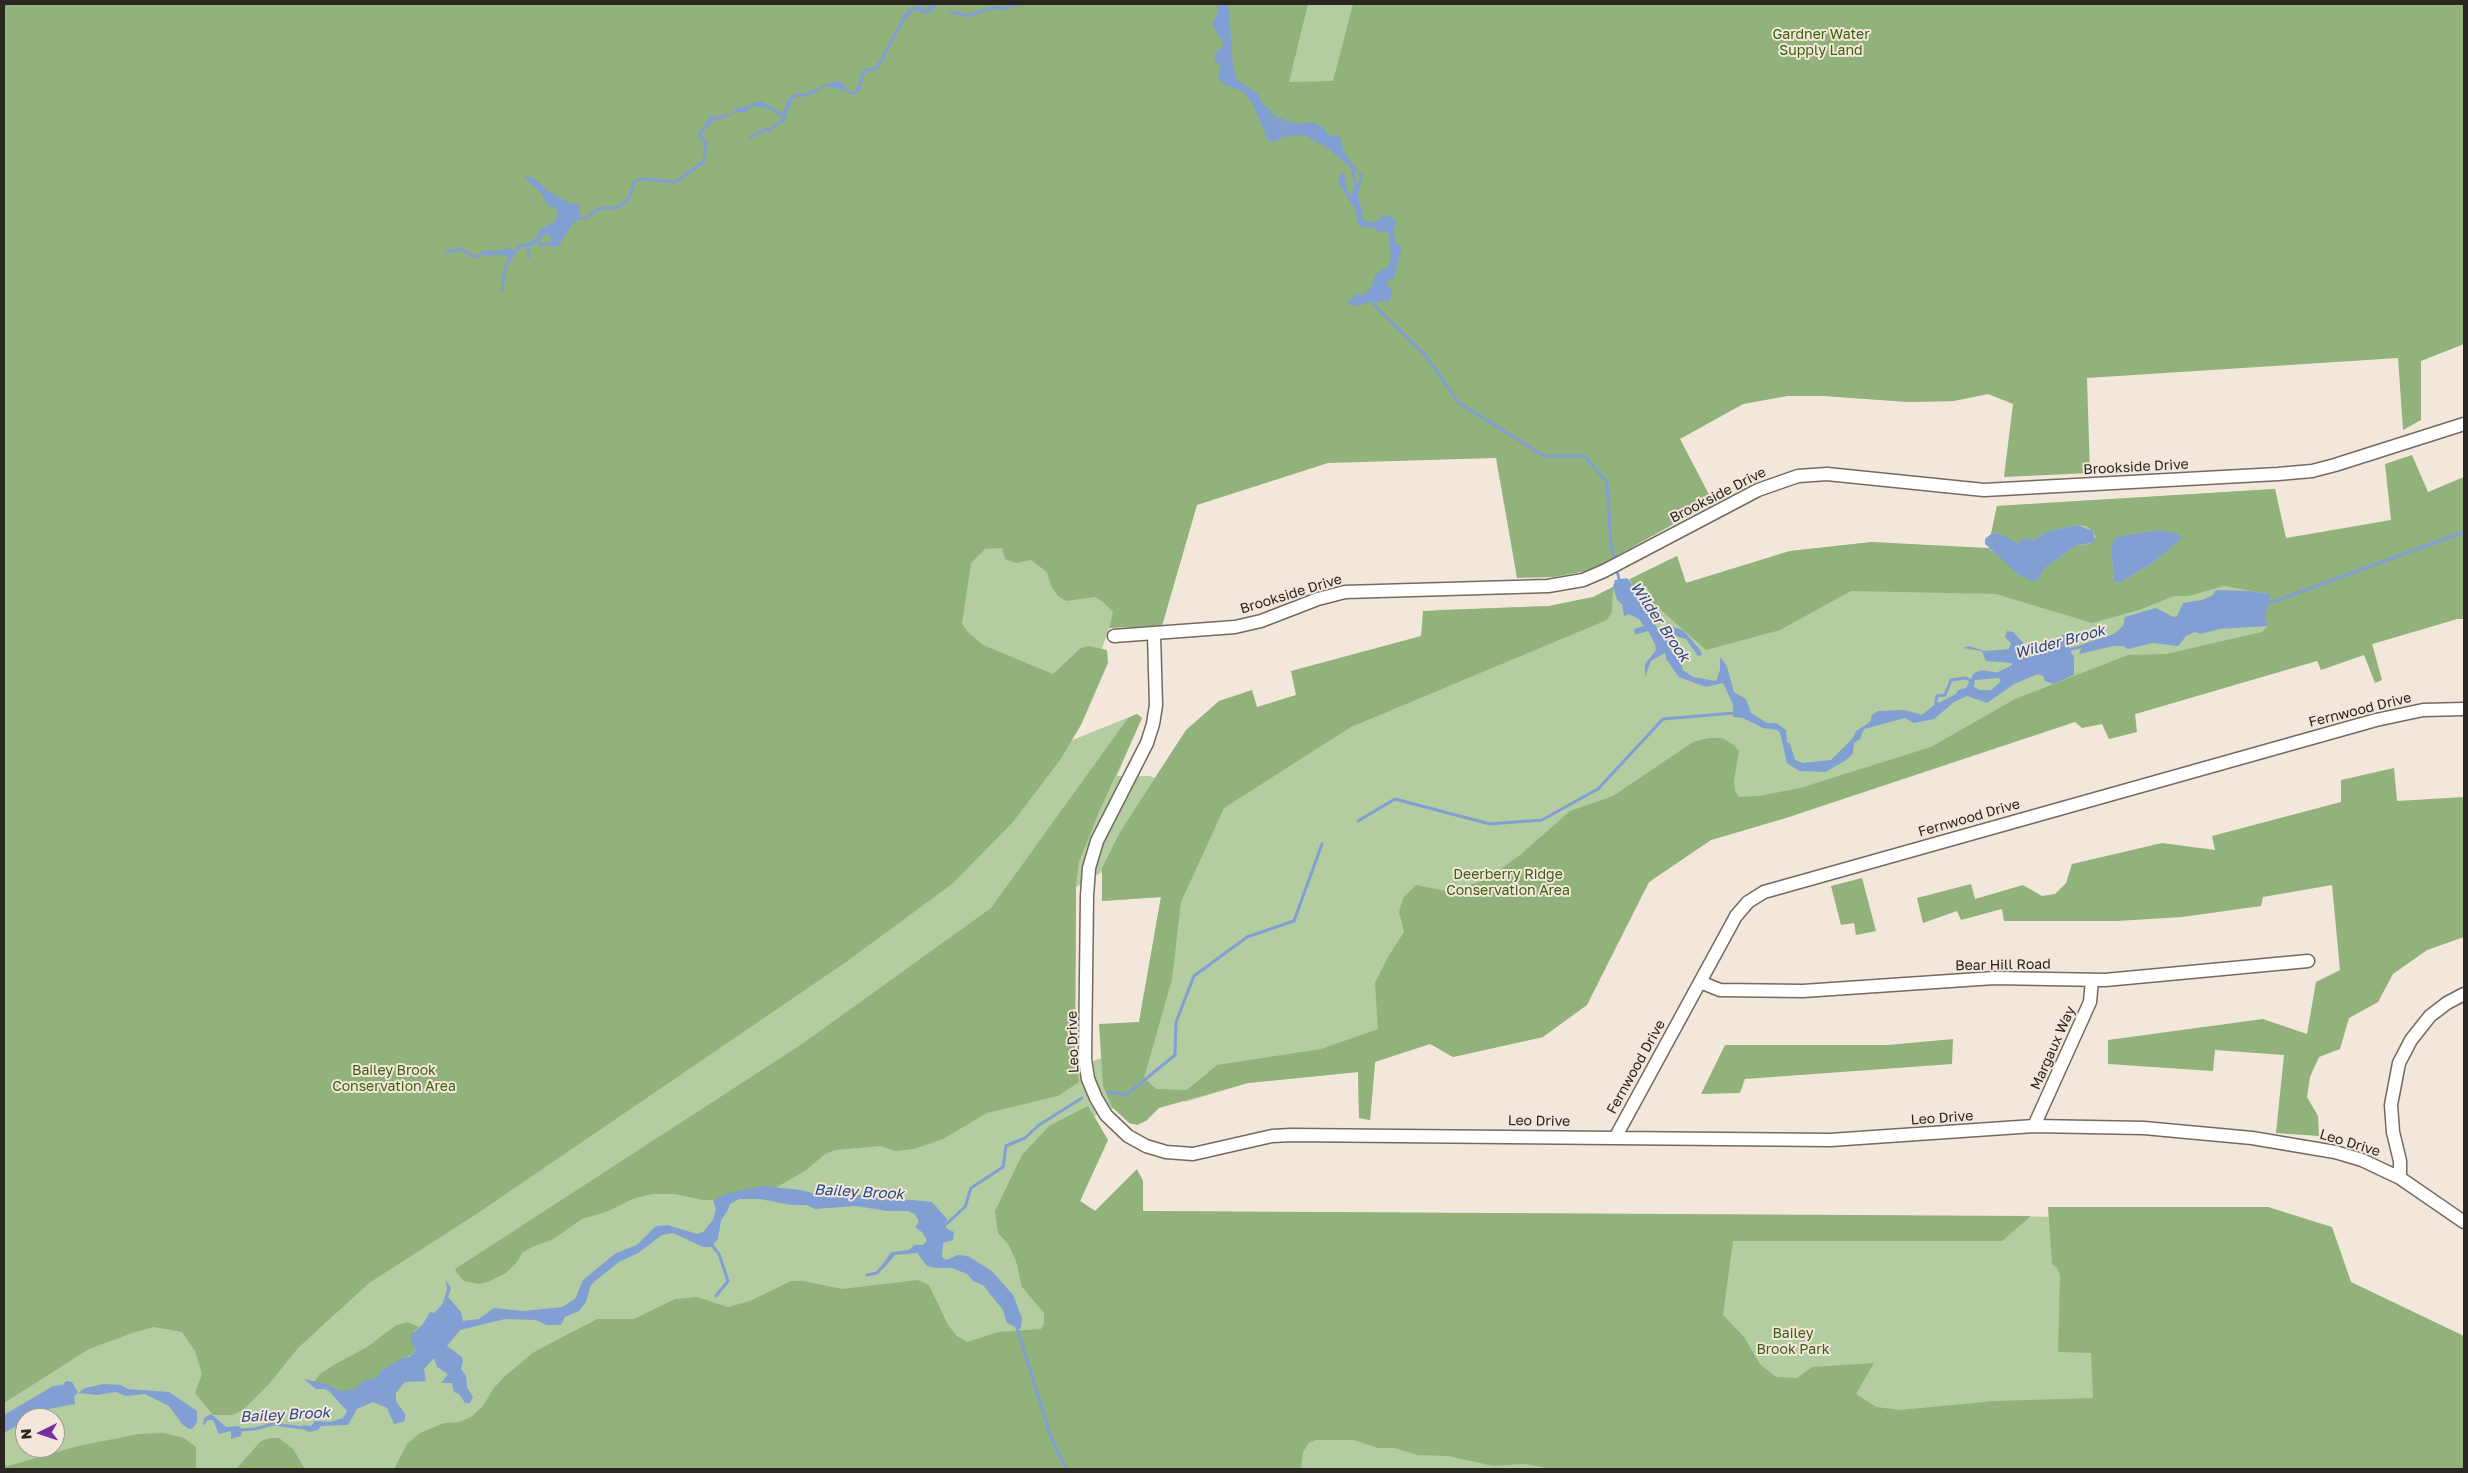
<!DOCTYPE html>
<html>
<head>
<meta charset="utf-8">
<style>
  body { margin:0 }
  #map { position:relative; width:2468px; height:1473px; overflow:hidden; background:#f3e6da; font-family:"Golos Text",sans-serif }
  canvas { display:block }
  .frame { position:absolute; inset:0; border:5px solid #292520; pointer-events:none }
  .north { position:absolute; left:15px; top:1408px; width:50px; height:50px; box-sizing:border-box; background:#f3e6da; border:1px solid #a29990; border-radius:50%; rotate:266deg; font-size:14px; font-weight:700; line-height:20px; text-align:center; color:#292520 }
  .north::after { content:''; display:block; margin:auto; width:18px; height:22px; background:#772ea1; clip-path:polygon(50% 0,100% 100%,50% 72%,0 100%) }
</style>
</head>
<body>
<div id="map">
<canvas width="2468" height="1473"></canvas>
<div class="frame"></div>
<div class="north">N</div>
</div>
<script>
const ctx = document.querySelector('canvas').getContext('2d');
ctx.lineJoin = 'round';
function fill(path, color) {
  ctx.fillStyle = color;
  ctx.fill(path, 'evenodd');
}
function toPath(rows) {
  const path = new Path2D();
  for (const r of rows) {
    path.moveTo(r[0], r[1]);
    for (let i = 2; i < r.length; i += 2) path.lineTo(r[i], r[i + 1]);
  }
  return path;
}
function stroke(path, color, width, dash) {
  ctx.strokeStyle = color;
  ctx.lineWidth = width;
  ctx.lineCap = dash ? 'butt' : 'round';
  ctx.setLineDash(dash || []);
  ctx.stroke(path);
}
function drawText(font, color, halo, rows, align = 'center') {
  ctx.font = font + ' "Golos Text",sans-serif';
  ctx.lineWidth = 4;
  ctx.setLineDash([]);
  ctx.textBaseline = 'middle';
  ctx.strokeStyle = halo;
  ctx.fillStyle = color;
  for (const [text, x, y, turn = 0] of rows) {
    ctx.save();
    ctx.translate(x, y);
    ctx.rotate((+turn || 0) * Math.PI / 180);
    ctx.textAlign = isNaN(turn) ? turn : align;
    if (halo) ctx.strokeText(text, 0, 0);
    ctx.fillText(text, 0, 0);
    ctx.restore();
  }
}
fill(toPath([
  [882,4,2424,4,1954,401,1909,402,1824,396,1787,396,1743,404,1679,439,1688,351,1141,519,1109,628,1070,741,1137,714,1142,718,1117,776,1150,776,1155,778,1186,730,1438,651,1435,610,1549,606,1593,597,1613,587,1615,580,1630,579,1677,556,1686,583,1790,551,1872,542,1988,549,1997,506,2275,489,2297,592,2464,619,2457,619,2102,724,2090,693,1789,817,1711,840,1649,882,1608,959,1543,1037,1453,1057,1412,1032,1378,1030,1370,1120,1359,1118,1358,1072,1248,1083,1185,1102,1174,1090,1163,1090,1094,1116,1108,1140,1080,1201,1096,1211,2255,1218,2464,1469,4,1469,4,668,839,607],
  [1102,872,1102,901,1161,897,1139,1022,1105,1025,1105,1057,1076,1067,1075,1059,1076,887],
  [25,1418,55,1418,55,1448,25,1448]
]), '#b3cda1');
fill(toPath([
  [4,4,1308,4,1289,82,1333,81,1353,4,2464,4,2464,344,2421,361,2421,420,2403,430,2398,358,2087,378,2090,473,2004,477,2013,404,1988,394,1954,401,1909,402,1824,396,1787,396,1743,404,1680,439,1713,502,1604,563,1586,571,1554,577,1517,578,1496,458,1328,463,1197,505,1162,626,1109,628,1113,612,1103,602,1095,597,1066,601,1058,596,1051,586,1047,572,1031,560,1016,563,1005,559,1002,548,985,549,971,563,962,624,969,633,983,645,1053,674,1081,648,1088,646,1107,650,1108,663,1081,725,1060,760,1013,822,952,884,846,962,475,1215,369,1283,298,1348,269,1384,243,1410,232,1415,213,1415,195,1393,202,1374,195,1351,182,1332,154,1327,135,1332,89,1349,4,1403],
  [2412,455,2428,492,2464,477,2464,619,2457,619,2372,644,2382,680,2375,683,2364,655,2321,670,2317,661,2135,714,2137,732,2109,739,2102,724,2082,728,2075,722,1789,817,1711,840,1649,882,1587,1005,1543,1037,1453,1057,1430,1044,1375,1062,1370,1120,1359,1118,1358,1072,1248,1083,1159,1108,1146,1121,1137,1125,1129,1123,1112,1107,1103,1086,1099,1024,1139,1022,1161,897,1102,901,1102,868,1120,832,1186,730,1219,701,1252,690,1257,707,1296,695,1291,671,1421,636,1423,611,1549,606,1593,597,1613,587,1612,612,1607,620,1351,727,1224,808,1181,902,1172,979,1144,1078,1156,1089,1187,1090,1217,1065,1321,1049,1378,1029,1375,983,1388,957,1404,932,1399,912,1403,898,1416,885,1451,892,1487,879,1520,855,1570,811,1613,796,1693,742,1709,738,1722,738,1734,745,1739,751,1734,781,1735,791,1739,797,1759,796,1800,788,1931,747,2015,699,2128,655,2166,654,2262,632,2268,626,2265,618,2269,594,2224,586,2188,596,2174,596,2139,610,2092,623,1996,594,1851,591,1780,630,1706,650,1652,602,1647,587,1633,586,1630,579,1677,556,1686,583,1790,551,1872,542,1988,548,2002,559,2044,569,2075,546,2089,544,2096,537,2093,531,2086,526,2077,525,2049,531,2034,540,2025,538,2017,543,2013,542,1999,533,1991,534,1997,506,2275,489,2286,538,2391,520,2385,464],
  [2160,530,2166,551,2151,564,2130,577,2118,583,2114,582,2111,548,2120,536],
  [1137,714,1142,718,1098,814,1079,862,1076,886,1075,1059,1079,1082,1058,1096,987,1113,943,1139,914,1149,895,1151,881,1146,835,1150,825,1154,805,1171,777,1187,749,1189,713,1200,703,1200,675,1194,652,1194,633,1199,606,1212,582,1219,552,1240,532,1247,523,1252,517,1262,506,1273,490,1281,479,1284,464,1281,457,1273,455,1269,802,1044,991,908,1128,718],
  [2394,768,2397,801,2464,797,2464,937,2427,950,2393,974,2378,1002,2349,1018,2340,1049,2319,1057,2310,1077,2307,1097,2318,1116,2319,1136,2276,1133,2284,1055,2215,1050,2213,1071,2108,1064,2108,1040,2263,1019,2307,1034,2316,982,2340,970,2332,885,2263,897,2261,906,2182,917,2117,921,2004,921,2002,909,1961,920,1957,911,1923,923,1917,898,1971,884,1975,899,2023,885,2042,896,2055,894,2066,883,2072,864,2162,843,2215,850,2212,836,2341,802,2341,780],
  [1862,878,1876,931,1856,935,1854,923,1841,925,1831,886],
  [1953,1039,1952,1064,1745,1079,1740,1093,1701,1094,1725,1045,1888,1045],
  [1088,1106,1108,1140,1080,1201,1095,1211,1137,1169,1143,1181,1143,1211,2031,1216,2002,1241,1733,1241,1723,1315,1744,1337,1760,1364,1776,1377,1797,1378,1812,1367,1874,1363,1856,1394,1876,1407,1900,1410,1995,1401,2093,1398,2091,1353,2058,1352,2060,1275,2057,1268,2052,1264,2048,1207,2268,1207,2332,1227,2351,1282,2464,1336,2464,1469,1552,1469,1524,1464,1493,1466,1448,1456,1417,1455,1395,1448,1378,1448,1354,1440,1316,1440,1309,1443,1303,1452,1301,1469,394,1469,407,1444,420,1433,444,1423,459,1422,471,1417,483,1406,493,1389,504,1377,534,1352,597,1319,634,1319,675,1299,697,1297,728,1307,750,1301,791,1281,803,1281,842,1289,918,1280,929,1285,948,1325,957,1336,967,1342,998,1332,1041,1329,1044,1324,1044,1313,1022,1287,1016,1261,1008,1244,998,1233,995,1211,1022,1155,1049,1126],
  [407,1322,419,1327,414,1331,414,1353,382,1370,376,1378,360,1384,354,1390,343,1392,314,1382,320,1374,332,1366,367,1347,395,1326],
  [164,1433,184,1438,196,1447,196,1469,4,1469,4,1465,8,1466,78,1446,139,1434],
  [270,1438,279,1438,293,1449,305,1469,236,1469,261,1441]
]), '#92b27b');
fill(toPath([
  [931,4,937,4,932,12,924,14,915,9,898,29,903,15,908,10,918,5,927,10],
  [1217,4,1227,4,1229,11,1233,66,1237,80,1257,93,1271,118,1287,125,1313,122,1323,127,1328,135,1338,136,1341,138,1343,149,1351,163,1363,175,1358,194,1363,220,1374,223,1385,215,1394,218,1396,223,1393,229,1396,243,1402,248,1394,278,1388,281,1388,286,1392,290,1390,301,1372,302,1355,306,1347,304,1356,294,1363,295,1370,289,1376,274,1389,265,1391,258,1389,234,1385,231,1379,232,1373,227,1366,228,1359,226,1355,209,1338,182,1340,174,1344,173,1346,187,1350,196,1360,179,1358,171,1352,169,1330,150,1306,136,1298,135,1282,137,1274,142,1268,140,1253,105,1244,92,1225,85,1218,79,1220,67,1214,59,1215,53,1223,46,1223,43,1212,25,1218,13],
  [839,81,843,84,843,90,827,86,811,95,793,98,785,119,769,109,757,106,749,108,746,112,737,112,720,120,713,121,699,135,713,115,720,118,723,114,731,114,736,109,761,101,783,113,788,99,794,94,808,93,828,83],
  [523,176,534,178,546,189,569,203,579,204,580,212,577,221,572,224,559,246,551,247,551,237,546,234,536,243,530,246,524,246,537,237,539,230,555,222,558,212,555,207,549,207,541,193],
  [508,247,516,253,509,262,507,256,492,253,476,257,483,251,502,250],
  [2077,525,2093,531,2095,542,2075,546,2044,569,2037,580,2032,581,2019,575,1985,544,1985,539,1991,534,1999,533,2017,543,2025,538,2034,540,2049,531],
  [2160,530,2178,534,2181,539,2151,564,2119,583,2114,582,2111,548,2114,539,2120,536],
  [1627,578,1633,586,1634,595,1643,600,1643,609,1653,620,1659,632,1669,626,1683,630,1701,651,1702,655,1698,656,1686,639,1675,636,1672,640,1673,648,1670,650,1681,662,1683,670,1693,677,1716,681,1720,670,1720,658,1722,659,1727,667,1734,692,1746,699,1751,713,1767,723,1776,723,1786,730,1787,742,1790,744,1795,760,1803,763,1831,760,1853,738,1856,731,1870,722,1872,715,1878,711,1905,710,1922,715,1934,705,1956,694,1958,690,1966,688,1974,673,1982,670,1999,673,2012,669,2012,663,1986,661,1982,651,1963,648,1969,646,1985,651,2009,649,2011,643,2005,637,2007,631,2013,632,2025,645,2049,645,2055,643,2062,635,2067,635,2069,649,2074,657,2074,675,2053,684,2045,681,2043,676,2038,674,2014,684,1987,703,1967,696,1954,702,1934,719,1914,723,1905,718,1864,729,1860,739,1854,743,1853,753,1845,761,1825,772,1799,771,1787,763,1780,733,1777,730,1763,728,1743,718,1733,717,1733,704,1723,683,1706,687,1679,677,1666,659,1665,653,1651,661,1645,677,1645,664,1656,650,1655,644,1648,631,1635,635,1634,629,1644,626,1639,619,1629,614,1624,616,1622,604,1617,600,1613,587,1615,580],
  [1998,678,2001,680,1999,683,1991,690,1980,690,1974,687,1975,680],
  [2216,590,2250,591,2270,594,2265,618,2268,626,2219,629,2201,634,2195,632,2186,636,2178,646,2153,643,2128,649,2123,646,2114,646,2079,654,2083,644,2114,634,2123,626,2125,617,2156,608,2173,617,2177,616,2183,603,2202,600,2213,595],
  [762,1186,801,1190,828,1197,860,1195,932,1202,947,1219,945,1224,946,1228,954,1232,953,1240,943,1243,942,1257,946,1260,958,1255,968,1256,992,1271,1013,1295,1022,1318,1021,1328,1019,1329,1007,1323,1003,1310,983,1285,973,1281,967,1274,952,1268,936,1268,927,1266,917,1253,895,1255,884,1268,879,1271,891,1252,909,1250,914,1245,923,1245,927,1241,923,1233,915,1227,919,1222,915,1214,908,1211,887,1211,856,1206,815,1209,806,1205,791,1205,760,1199,739,1199,730,1204,728,1210,721,1220,718,1239,711,1247,703,1247,673,1233,662,1235,638,1253,619,1262,595,1281,591,1285,586,1302,579,1311,565,1317,561,1325,546,1325,536,1320,505,1319,460,1330,447,1346,462,1357,463,1362,461,1369,466,1376,467,1387,473,1397,470,1403,465,1403,459,1394,454,1392,452,1383,441,1383,448,1374,437,1367,434,1358,424,1369,426,1381,405,1382,396,1393,396,1401,405,1414,405,1421,394,1424,387,1408,373,1402,357,1409,348,1425,321,1426,318,1430,309,1432,301,1428,303,1425,311,1426,315,1421,330,1422,343,1418,347,1411,329,1391,325,1389,316,1389,304,1379,327,1384,339,1391,353,1390,363,1381,376,1378,382,1370,403,1358,409,1357,414,1353,415,1349,411,1342,411,1335,423,1324,430,1312,434,1313,442,1305,447,1290,446,1280,451,1288,448,1297,461,1312,463,1321,479,1319,494,1308,523,1311,562,1307,575,1299,583,1280,616,1253,637,1245,656,1226,668,1225,697,1234,703,1232,713,1220,716,1209,713,1200,729,1193],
  [66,1381,72,1382,78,1393,85,1388,104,1384,121,1385,128,1389,169,1392,197,1411,197,1422,193,1428,189,1429,182,1424,169,1406,145,1394,126,1396,116,1392,97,1395,78,1393,74,1396,75,1404,48,1409,31,1418,25,1418,25,1421,4,1433,4,1415,53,1386,63,1385],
  [211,1414,226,1427,239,1426,242,1431,241,1436,231,1439,231,1431,219,1434,213,1420,208,1420,203,1426,204,1418]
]), '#829fd4');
stroke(toPath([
  [951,12,968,16,994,7,1005,9,1011,5,1019,4],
  [841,85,850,93,855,93,859,89,864,71,877,68,902,22],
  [1265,107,1274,117,1295,125],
  [750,138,764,130,771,129,784,119,785,115],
  [1352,167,1356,188],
  [574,219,586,218,599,208,617,208,629,198,635,181,643,179,675,182,680,179,704,161,706,142,699,135,711,118],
  [538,239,540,245,550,244,552,242],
  [527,245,529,257],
  [447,252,462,249,474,257,478,256],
  [514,253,521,245,528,245],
  [484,254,500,253],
  [502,291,505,268,510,259],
  [1377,299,1374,305,1425,355,1459,403,1544,456,1584,456,1607,482,1611,545,1615,561],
  [1616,567,1620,583],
  [2264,605,2464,532],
  [2068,650,2084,646],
  [1997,674,2016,665],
  [1935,709,1937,696,1945,695,1951,680,1966,678,1971,681],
  [1358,821,1395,799,1490,824,1542,820,1598,789,1663,719,1735,713],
  [1108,1092,1126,1095,1175,1055,1176,1022,1194,976,1247,937,1294,921,1322,844],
  [943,1227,965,1207,971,1188,1003,1167,1006,1146,1025,1138,1039,1125,1082,1098],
  [711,1244,719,1254,728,1281,716,1296],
  [867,1275,877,1273,887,1261],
  [1016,1325,1051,1437,1066,1469],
  [238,1430,255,1429,273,1424,303,1428]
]), '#829fd4', 3);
const minor = toPath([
  [1154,635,1156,705,1153,724,1147,743,1097,841,1089,868,1087,896,1085,1059,1088,1079,1096,1098,1106,1115,1128,1136,1146,1146,1166,1152,1193,1154,1272,1136,1291,1135,1830,1140,2034,1126,2144,1128,2252,1138,2335,1152,2362,1160,2400,1178,2464,1222],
  [1114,636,1235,627,1261,621,1318,599,1345,592,1548,586,1583,580,1604,571,1758,490,1798,476,1827,474,1984,490,2278,474,2312,471,2335,465,2464,424],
  [1700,982,1720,990,1803,991,1994,978,2105,980,2308,961],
  [2034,1126,2090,1002,2092,980],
  [1615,1138,1736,916,1748,902,1764,892,2376,720,2423,710,2464,709],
  [2400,1178,2400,1161,2393,1132,2391,1105,2399,1063,2411,1040,2430,1016,2447,1003,2464,994]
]);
stroke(minor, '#746a5f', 15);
stroke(minor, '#fff', 12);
drawText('14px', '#3a6010', '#f3e6da', [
  ["Gardner Water",1821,35],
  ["Supply Land",1821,51],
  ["Deerberry Ridge",1508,875],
  ["Conservation Area",1508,891],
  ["Bailey Brook",394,1071],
  ["Conservation Area",394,1087],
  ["Bailey",1793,1334],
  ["Brook Park",1793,1350]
]);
drawText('14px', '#292520', '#f3e6da', [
  ["Brookside Drive",2136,467,-3],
  ["Brookside Drive",1718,495,-27],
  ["Brookside Drive",1291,594,-17],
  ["Fernwood Drive",2360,710,-14],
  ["Fernwood Drive",1969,818,-16],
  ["Bear Hill Road",2003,965,-1],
  ["Leo Drive",1073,1042,-92],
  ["Margaux Way",2053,1048,-66],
  ["Fernwood Drive",1636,1067,-61],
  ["Leo Drive",1942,1118,-4],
  ["Leo Drive",1539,1121,1],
  ["Leo Drive",2350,1143,17]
]);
drawText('italic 15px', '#254888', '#f3e6da', [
  ["Wilder Brook",1660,622,56],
  ["Wilder Brook",2060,642,-15],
  ["Bailey Brook",859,1192,3],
  ["Bailey Brook",285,1415,-3]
]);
</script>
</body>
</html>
